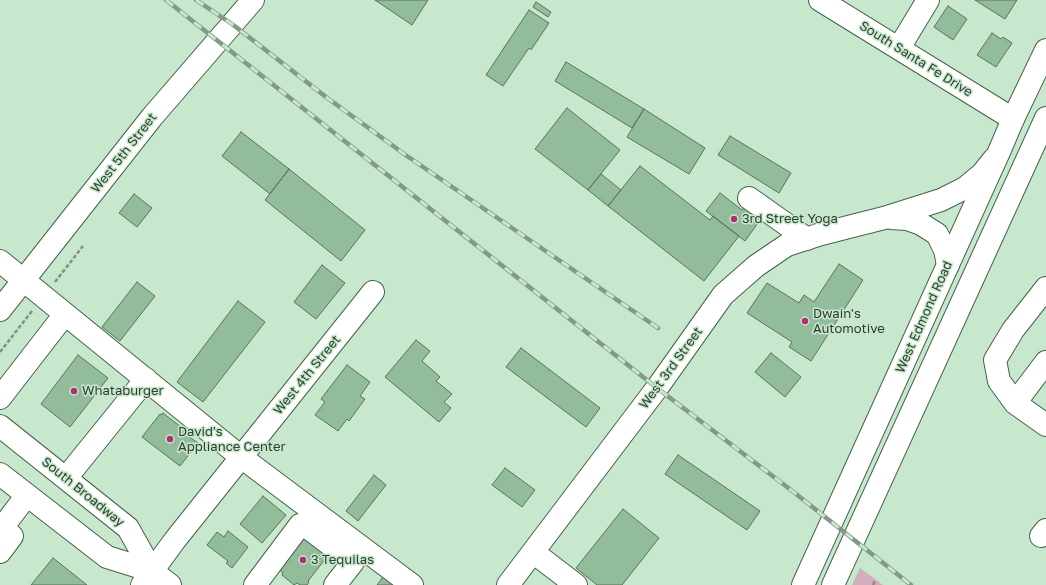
<!DOCTYPE html>
<html>
<head>
<meta charset="utf-8">
<style>
  body { margin:0 }
  canvas { display:block; background:#c8e8cd }
</style>
</head>
<body>
<canvas width="1046" height="585"></canvas>
<script>
const ctx = document.querySelector('canvas').getContext('2d');
ctx.lineJoin = 'round';
function fill(path, color) {
  ctx.fillStyle = color;
  ctx.fill(path, 'evenodd');
}
function toPath(rows) {
  const path = new Path2D();
  for (const r of rows) {
    path.moveTo(r[0], r[1]);
    for (let i = 2; i < r.length; i += 2) path.lineTo(r[i], r[i + 1]);
  }
  return path;
}
function stroke(path, color, width, dash) {
  ctx.strokeStyle = color;
  ctx.lineWidth = width;
  ctx.lineCap = dash ? 'butt' : 'round';
  ctx.setLineDash(dash || []);
  ctx.stroke(path);
}
function drawText(font, color, halo, rows, align = 'center') {
  ctx.font = font + ' "Golos Text",sans-serif';
  ctx.lineWidth = 3;
  ctx.setLineDash([]);
  ctx.textBaseline = 'middle';
  ctx.strokeStyle = halo;
  ctx.fillStyle = color;
  for (const [text, x, y, turn = 0] of rows) {
    ctx.save();
    ctx.translate(x, y);
    ctx.rotate((+turn || 0) * Math.PI / 180);
    ctx.textAlign = isNaN(turn) ? turn : align;
    if (halo) ctx.strokeText(text, 0, 0);
    ctx.fillText(text, 0, 0);
    ctx.restore();
  }
}
fill(toPath([
  [860,568,883,585,852,585]
]), '#d4adbd');
const building = toPath([
  [375,0,428,0,412,25,375,0],
  [975,0,1017,0,1005,19,975,0],
  [536,2,551,12,548,17,533,7,536,2],
  [948,6,967,19,953,40,934,27,948,6],
  [529,10,549,23,531,50,529,48,503,86,486,75,529,10],
  [992,33,1001,39,1003,37,1012,43,996,67,977,55,992,33],
  [566,62,644,109,632,128,555,81,566,62],
  [567,108,620,150,588,190,535,149,567,108],
  [644,109,705,148,689,174,627,137,644,109],
  [241,132,289,169,270,194,222,156,241,132],
  [730,136,791,173,779,193,718,155,730,136],
  [640,166,710,220,713,216,739,236,704,281,608,206,640,166],
  [289,169,365,230,341,261,265,200,289,169],
  [601,174,621,190,608,206,588,190,601,174],
  [720,193,742,210,745,206,757,215,754,219,758,223,745,241,706,211,720,193],
  [134,194,152,208,137,227,119,213,134,194],
  [839,264,863,280,811,361,789,347,792,342,747,313,767,283,799,303,804,295,814,302,839,264],
  [322,265,345,283,316,319,294,302,322,265],
  [137,282,155,296,120,341,102,327,137,282],
  [238,301,265,322,203,402,177,382,238,301],
  [416,340,430,351,422,361,440,377,436,381,452,394,444,402,451,408,439,422,385,377,416,340],
  [521,348,600,408,586,427,506,367,521,348],
  [771,353,801,377,785,397,755,372,771,353],
  [78,355,108,378,70,427,41,404,78,355],
  [347,365,370,382,360,396,365,399,349,421,347,419,338,431,315,415,325,402,321,399,347,365],
  [163,413,186,431,184,433,198,443,180,466,142,437,160,414,162,415,163,413],
  [678,455,760,511,747,530,665,474,678,455],
  [505,468,535,490,522,507,492,485,505,468],
  [374,475,386,485,358,521,346,511,374,475],
  [263,496,286,515,262,543,240,524,263,496],
  [623,509,659,538,622,585,597,585,576,568,623,509],
  [228,531,248,547,232,568,226,563,228,561,207,545,217,532,224,537,228,531],
  [304,532,330,553,308,581,309,582,307,585,300,585,297,583,294,585,282,575,283,573,276,567,304,532],
  [53,558,87,585,31,585,53,558],
  [386,573,401,585,377,585,386,573]
]);
fill(building, '#93bd9a');
stroke(building, '#57735c', 1);
const minor = toPath([
  [820,0,1013,119],
  [899,48,928,0],
  [749,198,807,239],
  [891,218,907,219,921,224,937,234,945,250,948,265],
  [0,261,241,457,412,585],
  [0,310,152,117,253,0],
  [1046,362,1015,403,1046,425],
  [0,398,65,314],
  [1015,403,999,381,995,360,1013,330,1046,288],
  [66,478,146,379],
  [1041,536,1046,530],
  [0,552,12,536,2,528,27,495],
  [533,552,576,585],
  [142,585,175,540,373,292],
  [255,585,300,525,307,527,336,549],
  [335,585,353,562,336,549,346,537],
  [508,585,657,388,723,295,756,266,787,245,821,234,884,218,941,200,965,188,982,174,994,159]
]);
const major = toPath([
  [0,426,128,528,152,571],
  [0,474,107,557,152,571,170,585],
  [803,585,999,152,1013,119,1046,50],
  [833,585,1046,118]
]);
stroke(minor, '#46624b', 24);
stroke(major, '#46624b', 24);
stroke(toPath([
  [55,282,83,246],
  [0,352,32,311],
  [873,585,875,581]
]), '#7d9481', 2.5, [4, 2]);
stroke(minor, '#fff', 22);
stroke(major, '#fff', 22);
const rail = toPath([
  [166,0,657,388,791,490,911,585],
  [196,0,232,24,263,48,326,97,407,156,658,328]
]);
stroke(rail, '#839a86', 4.5);
stroke(rail, '#c8e8cd', 3, [9]);
for (const [x, y, r, color] of [
  [734,219,4,"#b12e76"],
  [805,321,4,"#b12e76"],
  [74,391,4,"#b12e76"],
  [170,439,4,"#b12e76"],
  [303,560,4,"#b12e76"]
]) {
  const dot = new Path2D();
  dot.arc(x, y, r, 0, 2 * Math.PI);
  ctx.fillStyle = color;
  ctx.fill(dot);
  stroke(dot, '#c8e8cd', 1.5);
}
drawText('13px', '#303d32', '#c8e8cd', [
  ["South Santa Fe Drive",916,59,32],
  ["West 5th Street",124,153,-52],
  ["West Edmond Road",924,317,-66],
  ["West 3rd Street",671,368,-54],
  ["West 4th Street",307,375,-51],
  ["South Broadway",83,492,39]
]);
drawText('13px', '#303d32', '#c8e8cd', [
  ["3rd Street Yoga",742,219],
  ["Dwain's",813,314],
  ["Automotive",813,329],
  ["Whataburger",82,391],
  ["David's",178,432],
  ["Appliance Center",178,447],
  ["3 Tequilas",311,560]
], 'left');
</script>
</body>
</html>
